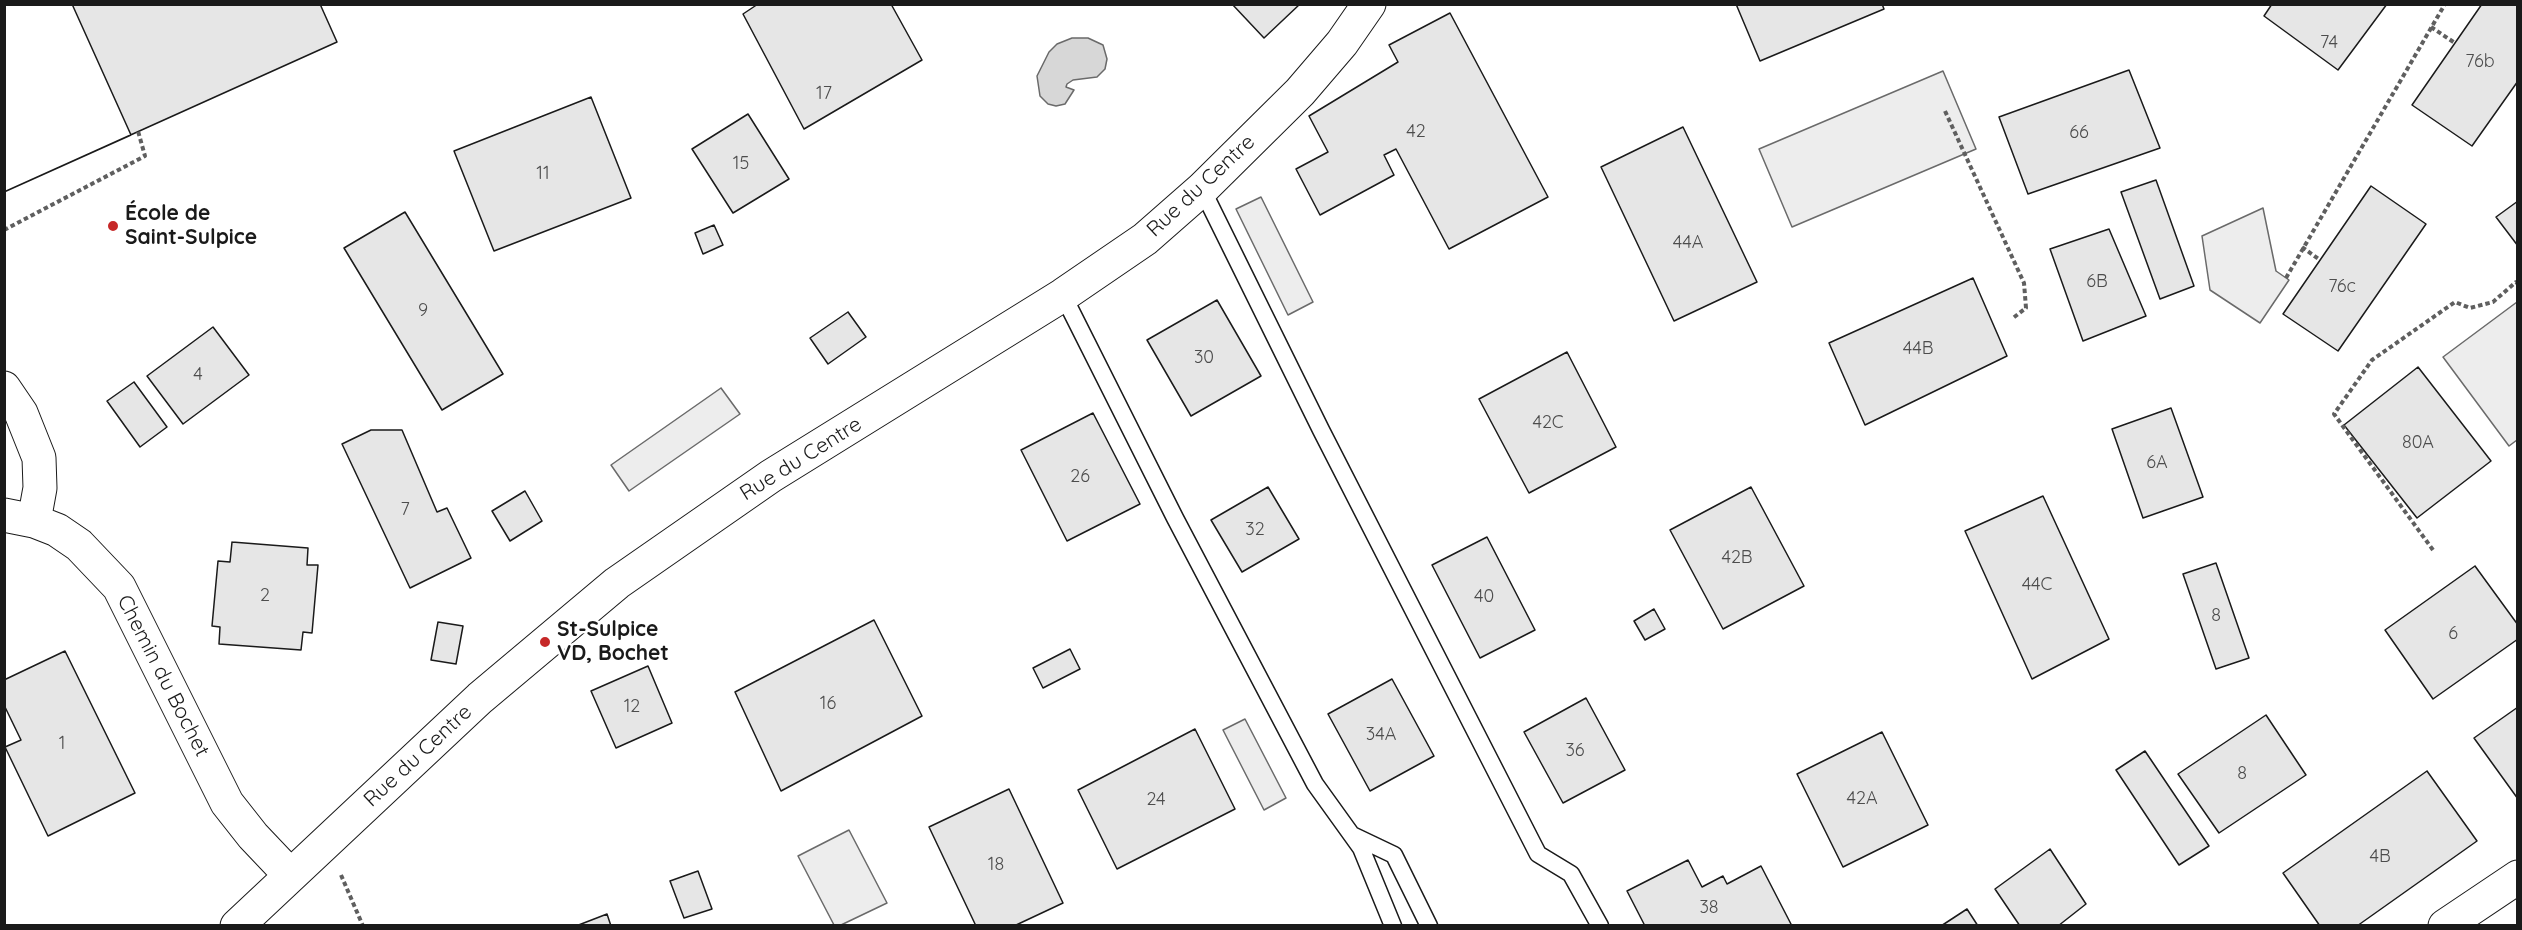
<!DOCTYPE html>
<html>
<head>
<meta charset="utf-8">
<style>
  body { margin:0 }
  #map { position:relative; width:2522px; height:930px; overflow:hidden; background:#fff; font-family:Quicksand,sans-serif }
  canvas { display:block }
  .frame { position:absolute; inset:0; border:6px solid #1a1a1a; pointer-events:none }
</style>
</head>
<body>
<div id="map">
<canvas width="2522" height="930"></canvas>
<div class="frame"></div>
</div>
<script>
const ctx = document.querySelector('canvas').getContext('2d');
ctx.lineJoin = 'round';
function fill(path, color) {
  ctx.fillStyle = color;
  ctx.fill(path, 'evenodd');
}
function toPath(rows) {
  const path = new Path2D();
  for (const r of rows) {
    path.moveTo(r[0], r[1]);
    for (let i = 2; i < r.length; i += 2) path.lineTo(r[i], r[i + 1]);
  }
  return path;
}
function stroke(path, color, width, dash) {
  ctx.strokeStyle = color;
  ctx.lineWidth = width;
  ctx.lineCap = dash ? 'butt' : 'round';
  ctx.setLineDash(dash || []);
  ctx.stroke(path);
}
function drawText(font, color, halo, rows, align = 'center') {
  ctx.font = font + ' Quicksand,sans-serif';
  ctx.lineWidth = 4.5;
  ctx.setLineDash([]);
  ctx.textBaseline = 'middle';
  ctx.strokeStyle = halo;
  ctx.fillStyle = color;
  for (const [text, x, y, turn = 0] of rows) {
    ctx.save();
    ctx.translate(x, y);
    ctx.rotate((+turn || 0) * Math.PI / 180);
    ctx.textAlign = isNaN(turn) ? turn : align;
    if (halo) ctx.strokeText(text, 0, 0);
    ctx.fillText(text, 0, 0);
    ctx.restore();
  }
}
const built = toPath([
  [1943,71,1976,149,1792,227,1759,149,1943,71],
  [1261,197,1313,302,1288,315,1236,209,1261,197],
  [2263,208,2276,271,2289,280,2260,323,2210,290,2202,236,2263,208],
  [2517,302,2517,440,2509,446,2443,357,2517,302],
  [721,388,740,414,629,491,611,465,721,388],
  [1245,719,1286,798,1264,810,1223,730,1245,719],
  [849,830,887,903,841,925,834,925,798,856,849,830]
]);
fill(built, '#ededed');
stroke(built, '#6a6a6a', 1.5);
const water = toPath([
  [1072,38,1088,38,1103,45,1107,59,1105,69,1097,77,1073,80,1067,84,1066,87,1074,90,1065,104,1056,106,1048,104,1040,96,1037,76,1049,52,1057,44,1072,38]
]);
fill(water, '#d7d7d7');
stroke(water, '#6a6a6a', 1.5);
const building = toPath([
  [4,4,320,4,337,42,4,192,4,4],
  [4,4,72,4,131,135,4,192,4,4],
  [758,4,891,4,922,60,804,129,743,14,758,4],
  [1232,4,1300,4,1264,38,1232,4],
  [1736,4,1882,4,1884,9,1760,61,1736,4],
  [2272,4,2387,4,2338,70,2264,16,2272,4],
  [2482,4,2518,4,2518,81,2472,146,2412,105,2482,4],
  [1450,13,1548,197,1449,249,1396,149,1384,155,1394,175,1320,215,1296,169,1328,152,1309,116,1398,62,1389,45,1450,13],
  [2129,70,2160,148,2028,194,1999,117,2129,70],
  [591,97,631,198,494,251,454,151,591,97],
  [748,114,789,179,733,213,692,149,748,114],
  [1683,127,1757,282,1674,321,1601,167,1683,127],
  [2156,180,2194,286,2160,299,2121,192,2156,180],
  [2371,186,2426,224,2338,351,2283,314,2371,186],
  [2518,201,2518,246,2496,217,2518,201],
  [405,212,503,374,442,410,344,248,405,212],
  [714,225,723,245,703,254,695,233,714,225],
  [2109,229,2146,316,2083,341,2050,249,2109,229],
  [1973,278,2007,356,1865,425,1829,343,1973,278],
  [1217,300,1261,376,1191,416,1147,340,1217,300],
  [848,312,866,337,828,364,810,338,848,312],
  [213,327,249,375,183,424,147,376,213,327],
  [1567,352,1616,447,1529,493,1479,399,1567,352],
  [2418,367,2491,461,2417,518,2344,425,2418,367],
  [134,382,167,427,140,447,107,401,134,382],
  [2171,408,2203,497,2143,518,2112,429,2171,408],
  [1093,413,1140,504,1067,541,1021,450,1093,413],
  [371,430,402,430,437,512,447,508,471,558,410,588,342,444,371,430],
  [1268,487,1299,539,1242,572,1211,520,1268,487],
  [1751,487,1804,586,1723,629,1670,530,1751,487],
  [525,491,542,521,510,541,492,511,525,491],
  [2043,496,2109,639,2032,679,1965,531,2043,496],
  [1487,537,1535,630,1480,658,1432,565,1487,537],
  [232,542,308,548,307,565,318,565,312,633,303,632,301,650,219,644,220,627,212,626,218,561,230,562,232,542],
  [2216,563,2249,658,2216,669,2183,574,2216,563],
  [2475,566,2518,625,2518,639,2433,699,2385,630,2475,566],
  [1654,609,1665,629,1645,640,1634,621,1654,609],
  [874,620,922,716,781,791,735,692,874,620],
  [438,622,463,626,456,664,431,660,438,622],
  [1070,649,1080,669,1043,688,1033,668,1070,649],
  [65,651,135,793,48,836,5,747,21,740,4,705,4,680,65,651],
  [648,666,672,723,616,748,591,691,648,666],
  [1392,679,1434,756,1370,791,1328,714,1392,679],
  [1586,698,1625,770,1563,803,1524,732,1586,698],
  [2518,707,2518,799,2474,738,2518,707],
  [2266,715,2306,775,2219,833,2178,774,2266,715],
  [1195,729,1235,809,1117,869,1078,790,1195,729],
  [1882,732,1928,825,1843,867,1797,774,1882,732],
  [2145,751,2209,846,2179,865,2116,770,2145,751],
  [2427,771,2477,841,2357,926,2320,926,2283,873,2427,771],
  [1009,789,1063,903,1014,926,976,926,929,827,1009,789],
  [2050,849,2086,904,2058,926,2020,926,1995,889,2050,849],
  [1688,860,1702,887,1723,876,1727,884,1761,866,1792,926,1645,926,1627,891,1688,860],
  [698,871,712,909,684,918,670,881,698,871],
  [1967,909,1978,926,1941,926,1967,909],
  [607,914,611,926,576,926,607,914]
]);
fill(building, '#e6e6e6');
stroke(building, '#1a1a1a', 1.5);
const lane = toPath([
  [1202,189,1321,430,1538,854,1571,874,1600,926],
  [1063,295,1175,518,1315,784,1361,848,1393,926],
  [1352,835,1394,855,1429,926]
]);
const street = toPath([
  [4,388,21,413,39,458,40,488,34,521],
  [4,515,34,521,57,530,79,545,119,587,227,803,253,836,290,875],
  [237,926,480,698,617,583,771,476,1063,295,1145,239,1202,189,1300,92,1342,43,1369,4],
  [2445,926,2518,877]
]);
stroke(lane, '#1a1a1a', 19);
stroke(street, '#1a1a1a', 35);
stroke(toPath([
  [2431,27,2455,43],
  [1945,111,2024,283,2026,308,2013,318],
  [4,230,145,156,138,131],
  [2302,247,2320,260],
  [2286,278,2445,4],
  [2433,550,2334,414,2372,360,2455,302,2470,308,2493,302,2516,282,2518,284],
  [341,875,363,926]
]), '#5f5f5f', 4, [4.5, 3]);
stroke(lane, '#fff', 16);
stroke(street, '#fff', 33);
for (const [x, y, r, color] of [
  [113,226,6,"#c62828"],
  [545,642,6,"#c62828"]
]) {
  const dot = new Path2D();
  dot.arc(x, y, r, 0, 2 * Math.PI);
  ctx.fillStyle = color;
  ctx.fill(dot);
  stroke(dot, '#fff', 2);
}
drawText('18px', '#4d4d4d', null, [
  ["74",2329,43],
  ["76b",2480,62],
  ["17",824,94],
  ["42",1416,132],
  ["66",2079,133],
  ["15",741,164],
  ["11",543,174],
  ["44A",1688,243],
  ["6B",2097,282],
  ["76c",2342,287],
  ["9",423,311],
  ["44B",1918,349],
  ["30",1204,358],
  ["4",198,375],
  ["42C",1548,423],
  ["80A",2418,443],
  ["6A",2157,463],
  ["26",1080,477],
  ["7",405,510],
  ["32",1255,530],
  ["42B",1737,558],
  ["44C",2037,585],
  ["2",265,596],
  ["40",1484,597],
  ["8",2216,616],
  ["6",2453,634],
  ["16",828,704],
  ["12",632,707],
  ["34A",1381,735],
  ["1",62,744],
  ["36",1575,751],
  ["8",2242,774],
  ["42A",1862,799],
  ["24",1156,800],
  ["4B",2380,857],
  ["18",996,865],
  ["38",1709,908]
]);
drawText('21px', '#1a1a1a', '#fff', [
  ["Rue du Centre",1201,186,-43],
  ["Rue du Centre",801,459,-32],
  ["Chemin du Bochet",163,676,63],
  ["Rue du Centre",418,756,-43]
]);
drawText('bold 21px', '#1a1a1a', '#fff', [
  ["École de",125,214],
  ["Saint-Sulpice",125,238],
  ["St-Sulpice",557,630],
  ["VD, Bochet",557,654]
], 'left');
</script>
</body>
</html>
